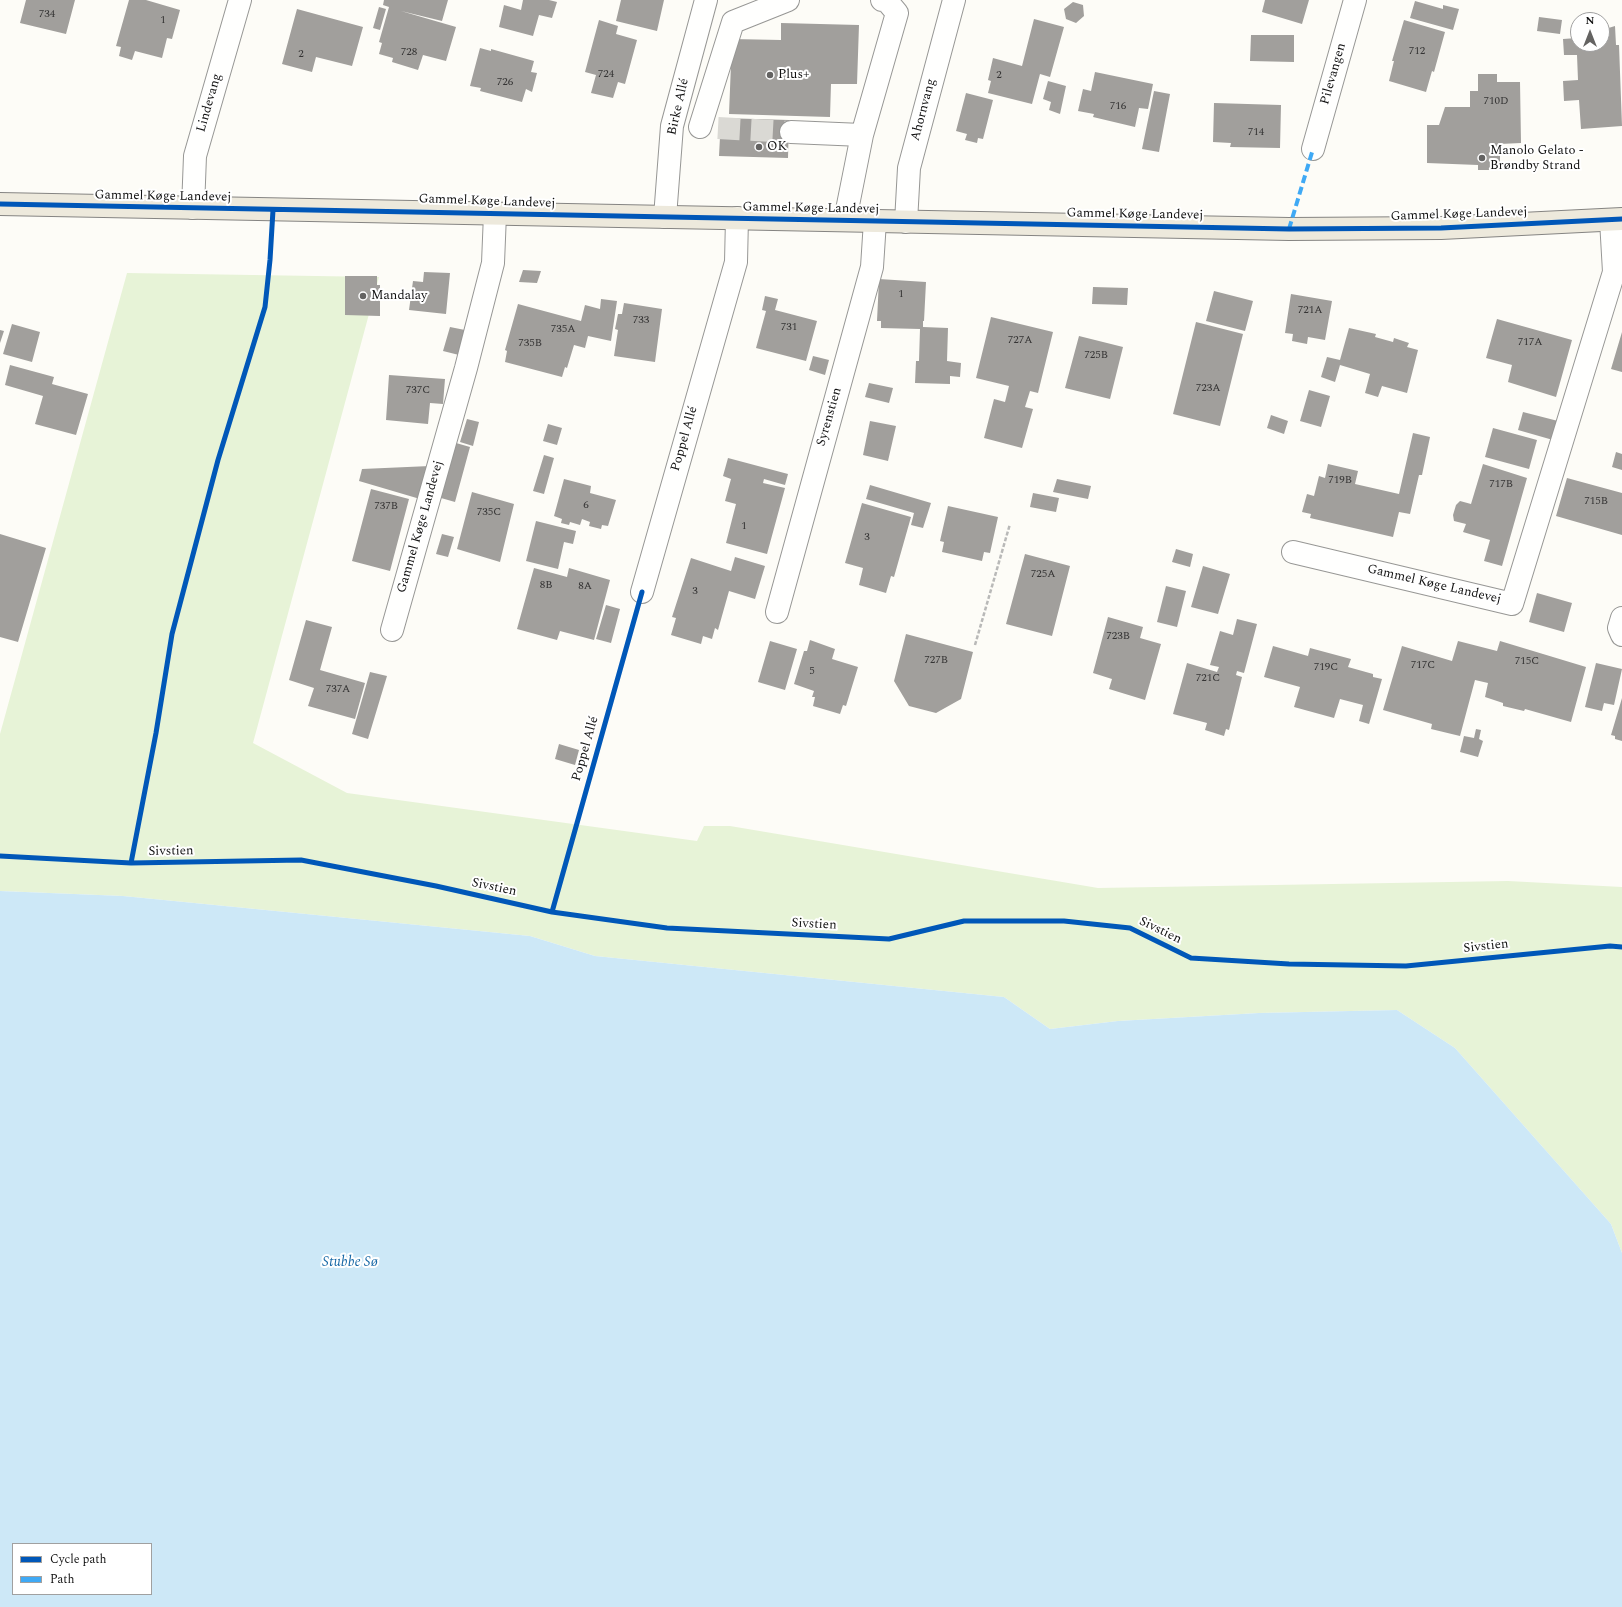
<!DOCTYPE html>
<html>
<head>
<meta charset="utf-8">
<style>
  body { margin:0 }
  #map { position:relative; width:1622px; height:1607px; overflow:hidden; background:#fdfcf7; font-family:Spectral,serif }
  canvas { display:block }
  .legend { position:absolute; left:12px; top:1543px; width:140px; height:52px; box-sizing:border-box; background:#fff; border:1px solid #a0a0a0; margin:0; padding:5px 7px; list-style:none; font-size:12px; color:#111 }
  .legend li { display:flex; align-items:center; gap:8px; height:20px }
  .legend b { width:20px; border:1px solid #a0a0a0 }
  .north { position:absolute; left:1570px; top:12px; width:40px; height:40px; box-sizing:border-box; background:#fff; border:1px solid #a0a0a0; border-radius:50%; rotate:0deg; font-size:11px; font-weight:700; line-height:16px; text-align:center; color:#111 }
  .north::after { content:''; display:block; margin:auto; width:14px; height:18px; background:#646362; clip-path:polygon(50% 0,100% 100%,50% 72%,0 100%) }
</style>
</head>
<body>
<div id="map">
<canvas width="1622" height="1607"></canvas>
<ul class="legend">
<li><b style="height:5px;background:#0057b8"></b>Cycle path</li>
<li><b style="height:5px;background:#3fa9f5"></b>Path</li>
</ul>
<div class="north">N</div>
</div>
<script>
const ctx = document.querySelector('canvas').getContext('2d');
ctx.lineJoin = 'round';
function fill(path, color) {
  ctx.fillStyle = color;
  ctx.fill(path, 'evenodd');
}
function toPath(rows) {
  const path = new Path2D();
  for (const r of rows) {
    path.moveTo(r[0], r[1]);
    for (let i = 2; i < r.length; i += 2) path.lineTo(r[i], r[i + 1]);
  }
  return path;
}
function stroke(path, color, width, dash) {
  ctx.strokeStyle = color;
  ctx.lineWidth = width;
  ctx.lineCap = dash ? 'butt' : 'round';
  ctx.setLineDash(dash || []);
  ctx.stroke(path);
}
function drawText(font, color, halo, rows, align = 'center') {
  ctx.font = font + ' Spectral,serif';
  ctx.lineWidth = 4;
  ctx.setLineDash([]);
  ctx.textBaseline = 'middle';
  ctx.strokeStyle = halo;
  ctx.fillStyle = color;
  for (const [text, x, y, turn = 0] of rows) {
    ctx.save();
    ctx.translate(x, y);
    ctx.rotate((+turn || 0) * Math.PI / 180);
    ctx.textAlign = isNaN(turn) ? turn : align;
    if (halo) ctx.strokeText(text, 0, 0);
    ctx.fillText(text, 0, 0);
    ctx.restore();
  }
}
fill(toPath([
  [127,273,379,277,253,743,347,793,697,841,704,826,730,826,1098,888,1508,881,1622,887,1622,1253,1611,1224,1455,1048,1397,1010,1259,1013,1118,1021,1050,1029,1004,997,595,956,530,936,123,896,0,891,0,734]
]), '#e7f3d7');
fill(toPath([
  [0,891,123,896,530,936,595,956,1004,997,1050,1029,1118,1021,1259,1013,1397,1010,1455,1048,1611,1224,1622,1253,1622,1607,0,1607],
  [13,1544,151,1544,151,1594,13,1594]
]), '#cde8f7');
fill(toPath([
  [26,0,75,0,66,34,20,23],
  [129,0,146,0,180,10,172,39,167,38,162,58,135,51,132,60,119,56,121,47,116,46],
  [384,0,448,0,442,21,401,11,456,27,446,61,423,55,418,70,392,62,393,58,379,54,382,43,379,42,389,7,383,5],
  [523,0,549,0,557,2,552,18,539,15,533,36,499,27,504,5,521,10],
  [621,0,664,0,657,31,616,21],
  [1265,0,1309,0,1302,24,1262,12],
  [1415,1,1443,9,1443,5,1459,9,1453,30,1410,18],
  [1073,2,1083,5,1084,16,1076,23,1066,19,1064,9],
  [379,7,386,9,380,30,373,28],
  [297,9,363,27,352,66,316,57,312,72,282,64],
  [1539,17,1562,20,1560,34,1537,31],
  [1034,19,1064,27,1050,77,1040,74,1032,104,988,93,991,81,988,80,993,58,1022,66],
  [599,20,618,26,616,34,637,40,625,84,618,82,613,98,591,93,596,75,585,72],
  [1404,20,1445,32,1434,72,1432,71,1426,92,1389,81,1394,61,1392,61],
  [781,23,859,25,857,84,831,84,830,117,729,114,732,39,781,40],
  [1615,26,1616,45,1619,45,1622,126,1581,129,1579,100,1564,101,1563,81,1578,80,1577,55,1564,55,1563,39,1577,38,1578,46,1580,46,1580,44,1602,44,1602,30],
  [1251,35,1294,35,1294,62,1250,61],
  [480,48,491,51,491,49,534,61,531,72,537,73,532,92,526,89,522,102,480,91,481,88,470,86],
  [1095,72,1153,84,1148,109,1139,108,1135,127,1093,117,1094,114,1078,111,1083,89,1091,91],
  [1478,74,1497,74,1497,82,1520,82,1521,143,1500,144,1500,170,1478,170,1478,165,1427,163,1427,125,1439,125,1445,107,1470,107,1470,91,1478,91],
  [1048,81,1066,86,1060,114,1049,110,1051,102,1043,99],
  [1154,91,1170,94,1159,152,1142,149],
  [966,93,993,100,983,139,978,138,977,143,965,140,967,134,956,131],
  [1214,103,1281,105,1280,148,1230,147,1231,143,1213,142],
  [721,118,789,120,788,158,719,156],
  [523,270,541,271,537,283,519,282],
  [424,272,450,273,446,314,409,310,413,281,423,282],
  [345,276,377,276,377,285,380,285,380,316,345,315],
  [879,279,926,282,924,321,923,321,923,327,948,328,947,361,961,363,960,377,950,376,950,384,915,383,916,361,919,361,920,329,881,328,881,321,877,321],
  [1093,287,1128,288,1127,305,1092,304],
  [1214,291,1253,301,1245,331,1206,321],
  [1291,294,1332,301,1325,340,1308,337,1307,344,1292,341,1293,334,1285,333],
  [765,296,778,299,775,310,817,321,806,361,756,348,766,311,762,310],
  [601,299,617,301,611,341,588,336,585,348,574,345,567,368,565,367,562,377,505,362,507,351,505,350,518,304,581,321,585,305,600,309],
  [624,303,662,309,655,362,614,356,618,330,615,329,618,314,622,314],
  [991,317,1053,332,1038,393,1030,391,1025,407,1033,409,1022,448,984,438,994,399,1005,402,1009,386,976,378],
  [1497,319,1572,340,1556,397,1508,382,1512,365,1486,358],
  [1196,322,1243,334,1220,426,1173,414],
  [12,324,40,332,32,362,3,354],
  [450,327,465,330,459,355,443,351],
  [1349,328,1376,334,1375,337,1393,342,1394,338,1409,343,1407,347,1418,350,1407,393,1382,386,1378,397,1365,393,1370,374,1340,365,1335,382,1321,377,1327,357,1340,360],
  [0,330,4,331,0,343],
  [1622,332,1622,372,1611,369],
  [1079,336,1123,347,1110,399,1065,388],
  [813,356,829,360,825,375,809,370],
  [10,365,54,377,52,384,88,394,76,435,35,424,43,396,5,385],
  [389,375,445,379,443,404,430,403,428,424,386,420],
  [869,383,893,388,889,403,865,397],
  [1309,390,1330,396,1321,427,1300,421],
  [1523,412,1558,421,1553,440,1518,430],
  [1271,415,1288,421,1284,434,1267,428],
  [467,419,479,422,473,446,460,442],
  [870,421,896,426,888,461,863,455],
  [548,424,562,428,557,445,543,441],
  [1493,428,1537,440,1529,469,1485,457],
  [1413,433,1430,437,1422,475,1419,475,1410,514,1399,512,1393,537,1310,518,1311,514,1302,512,1307,494,1314,496,1319,476,1325,478,1328,464,1358,471,1355,484,1399,494],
  [456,443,470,447,455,502,441,498],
  [1616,452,1622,454,1622,470,1612,467],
  [544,455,554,458,544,494,533,491],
  [728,458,788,474,785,485,764,479,763,483,785,488,767,554,726,543,736,504,725,501,731,479,723,476],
  [1483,464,1527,478,1502,566,1484,561,1490,540,1463,532,1466,524,1454,521,1453,515,1456,505,1460,501,1471,504],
  [430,466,420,499,359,481,362,469],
  [1567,478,1622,493,1622,535,1556,516],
  [564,479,591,486,590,493,616,500,608,526,602,525,601,529,589,526,590,522,582,519,580,525,570,522,569,525,561,523,562,519,554,516],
  [1057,479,1091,486,1088,499,1053,492],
  [870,485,931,503,923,528,911,525,914,513,866,499],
  [371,489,409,499,390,571,352,561],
  [472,492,514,504,500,562,457,549],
  [1033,493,1059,498,1056,512,1030,507],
  [862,503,911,517,894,577,891,576,886,593,859,585,863,568,845,563],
  [948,506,998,517,990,553,984,552,982,561,942,552,944,542,940,541],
  [536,521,576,531,573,544,564,542,558,569,526,561],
  [0,534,46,548,18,642,0,637],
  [442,534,454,537,448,557,436,554],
  [1176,549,1193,554,1190,567,1172,562],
  [1025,554,1070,566,1052,636,1006,624],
  [735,557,765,566,755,599,729,591,718,630,715,628,712,639,703,636,701,644,671,635,676,618,672,617,691,558,731,571],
  [1203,566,1230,574,1218,614,1191,607],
  [534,568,567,577,569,568,610,580,594,640,560,631,557,640,517,629],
  [1166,586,1186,591,1177,627,1157,622],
  [1537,593,1572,603,1564,632,1529,622],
  [606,605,620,609,611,643,596,639],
  [1108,617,1143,627,1140,638,1161,644,1145,700,1109,689,1112,679,1093,673],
  [1237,619,1257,624,1244,673,1237,671,1236,675,1242,677,1229,730,1226,729,1224,736,1205,730,1207,723,1173,714,1187,663,1217,672,1219,667,1210,665,1220,631,1233,635],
  [306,620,332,627,320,670,365,683,355,719,308,706,314,688,289,680],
  [906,634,973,652,961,699,936,713,909,706,894,681],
  [810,640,835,649,832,659,858,667,846,706,843,705,840,714,813,706,815,697,812,697,814,691,794,684,804,651,807,651],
  [770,641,797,649,785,690,758,682],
  [1458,641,1497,651,1500,641,1586,667,1571,722,1525,709,1524,711,1503,706,1503,703,1485,697,1488,683,1475,680,1460,736,1431,729,1432,724,1383,710,1402,646,1452,661],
  [1273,646,1308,656,1310,648,1351,659,1348,667,1373,674,1373,677,1382,679,1369,724,1359,721,1363,705,1340,699,1334,718,1294,707,1300,687,1264,677],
  [1596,663,1622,669,1614,705,1604,703,1602,711,1585,707],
  [370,672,387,676,368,739,352,734],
  [1622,698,1622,741,1615,739,1615,736,1611,735],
  [1476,729,1481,730,1479,739,1483,741,1478,757,1460,752,1464,736,1474,738],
  [559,744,579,750,575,765,555,759]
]), '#a19f9c');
stroke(toPath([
  [718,128,791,132]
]), '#dad9d4', 22, [22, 11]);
const minor = toPath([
  [700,127,733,22,788,0],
  [791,132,862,135,845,220],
  [862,135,897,13,886,0,882,0],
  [1313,149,1355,0],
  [193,208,195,156,240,0],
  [665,217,672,126,706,0],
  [906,222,909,168,954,0],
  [1293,552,1512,604,1614,272,1611,220],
  [642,592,736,262,737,218],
  [777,612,872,267,875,221],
  [1622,618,1619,628,1622,635],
  [392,630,466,368,493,263,495,214]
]);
const major = toPath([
  [0,204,1289,229,1441,228,1622,219]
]);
stroke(minor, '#979795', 24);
stroke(major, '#858482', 24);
stroke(toPath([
  [975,645,1010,524]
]), '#b9b9b8', 2.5, [4, 2]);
stroke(minor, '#fffffe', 22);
stroke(major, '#ede9dc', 22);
stroke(toPath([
  [1289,229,1313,149]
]), '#3fa9f5', 4, [8, 4]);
stroke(toPath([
  [0,204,1289,229,1441,228,1622,219],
  [0,856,131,863,301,860,436,886,552,912,667,928,889,939,964,921,1064,921,1130,928,1191,958,1289,964,1406,966,1610,946,1622,947],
  [131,863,156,733,172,634,218,460,265,307,270,260,273,210],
  [552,912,642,592]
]), '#0057b8', 5);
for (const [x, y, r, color] of [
  [770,75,4,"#646362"],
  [759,147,4,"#646362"],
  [1482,158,4,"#646362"],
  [363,296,4,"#646362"]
]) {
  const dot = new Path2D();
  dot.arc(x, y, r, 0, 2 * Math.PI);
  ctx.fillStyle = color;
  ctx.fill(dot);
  stroke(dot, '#fff', 1.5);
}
drawText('11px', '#353434', null, [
  ["734",47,15],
  ["1",163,21],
  ["712",1417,52],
  ["728",409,53],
  ["2",301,55],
  ["724",606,75],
  ["2",999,76],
  ["726",505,83],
  ["710D",1496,102],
  ["716",1118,107],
  ["714",1256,133],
  ["1",901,295],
  ["721A",1310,311],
  ["733",641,321],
  ["731",789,328],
  ["735A",563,330],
  ["727A",1020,341],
  ["717A",1530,343],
  ["735B",530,344],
  ["725B",1096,356],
  ["723A",1208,389],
  ["737C",418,391],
  ["719B",1340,481],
  ["717B",1501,485],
  ["715B",1596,502],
  ["6",586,506],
  ["737B",386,507],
  ["735C",489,513],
  ["1",744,527],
  ["3",867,538],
  ["725A",1043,575],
  ["8B",546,586],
  ["8A",585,587],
  ["3",695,592],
  ["723B",1118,637],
  ["727B",936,661],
  ["715C",1527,662],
  ["717C",1423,666],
  ["719C",1326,668],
  ["5",812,672],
  ["721C",1208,679],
  ["737A",338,690]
]);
drawText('13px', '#111', '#fff', [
  ["Pilevangen",1334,74,-74],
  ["Lindevang",210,103,-74],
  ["Birke Allé",679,107,-77],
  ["Ahornvang",924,110,-75],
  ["Gammel Køge Landevej",163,197,1],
  ["Gammel Køge Landevej",487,202,2],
  ["Gammel Køge Landevej",811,209,1],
  ["Gammel Køge Landevej",1135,215,1],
  ["Gammel Køge Landevej",1459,215,-2],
  ["Syrenstien",830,417,-74],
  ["Poppel Allé",685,439,-74],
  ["Gammel Køge Landevej",421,527,-74],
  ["Gammel Køge Landevej",1434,585,13],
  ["Poppel Allé",586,749,-74],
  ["Sivstien",171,852,-1],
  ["Sivstien",494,888,12],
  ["Sivstien",814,925,3],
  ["Sivstien",1160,931,26],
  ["Sivstien",1486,947,-6]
]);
drawText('13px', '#111', '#fff', [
  ["Plus+",778,75],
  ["OK",767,147],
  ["Manolo Gelato -",1490,151],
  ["Brøndby Strand",1490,166],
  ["Mandalay",371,296]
], 'left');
drawText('italic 14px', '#1768a6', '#fff', [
  ["Stubbe Sø",350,1263]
]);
</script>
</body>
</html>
